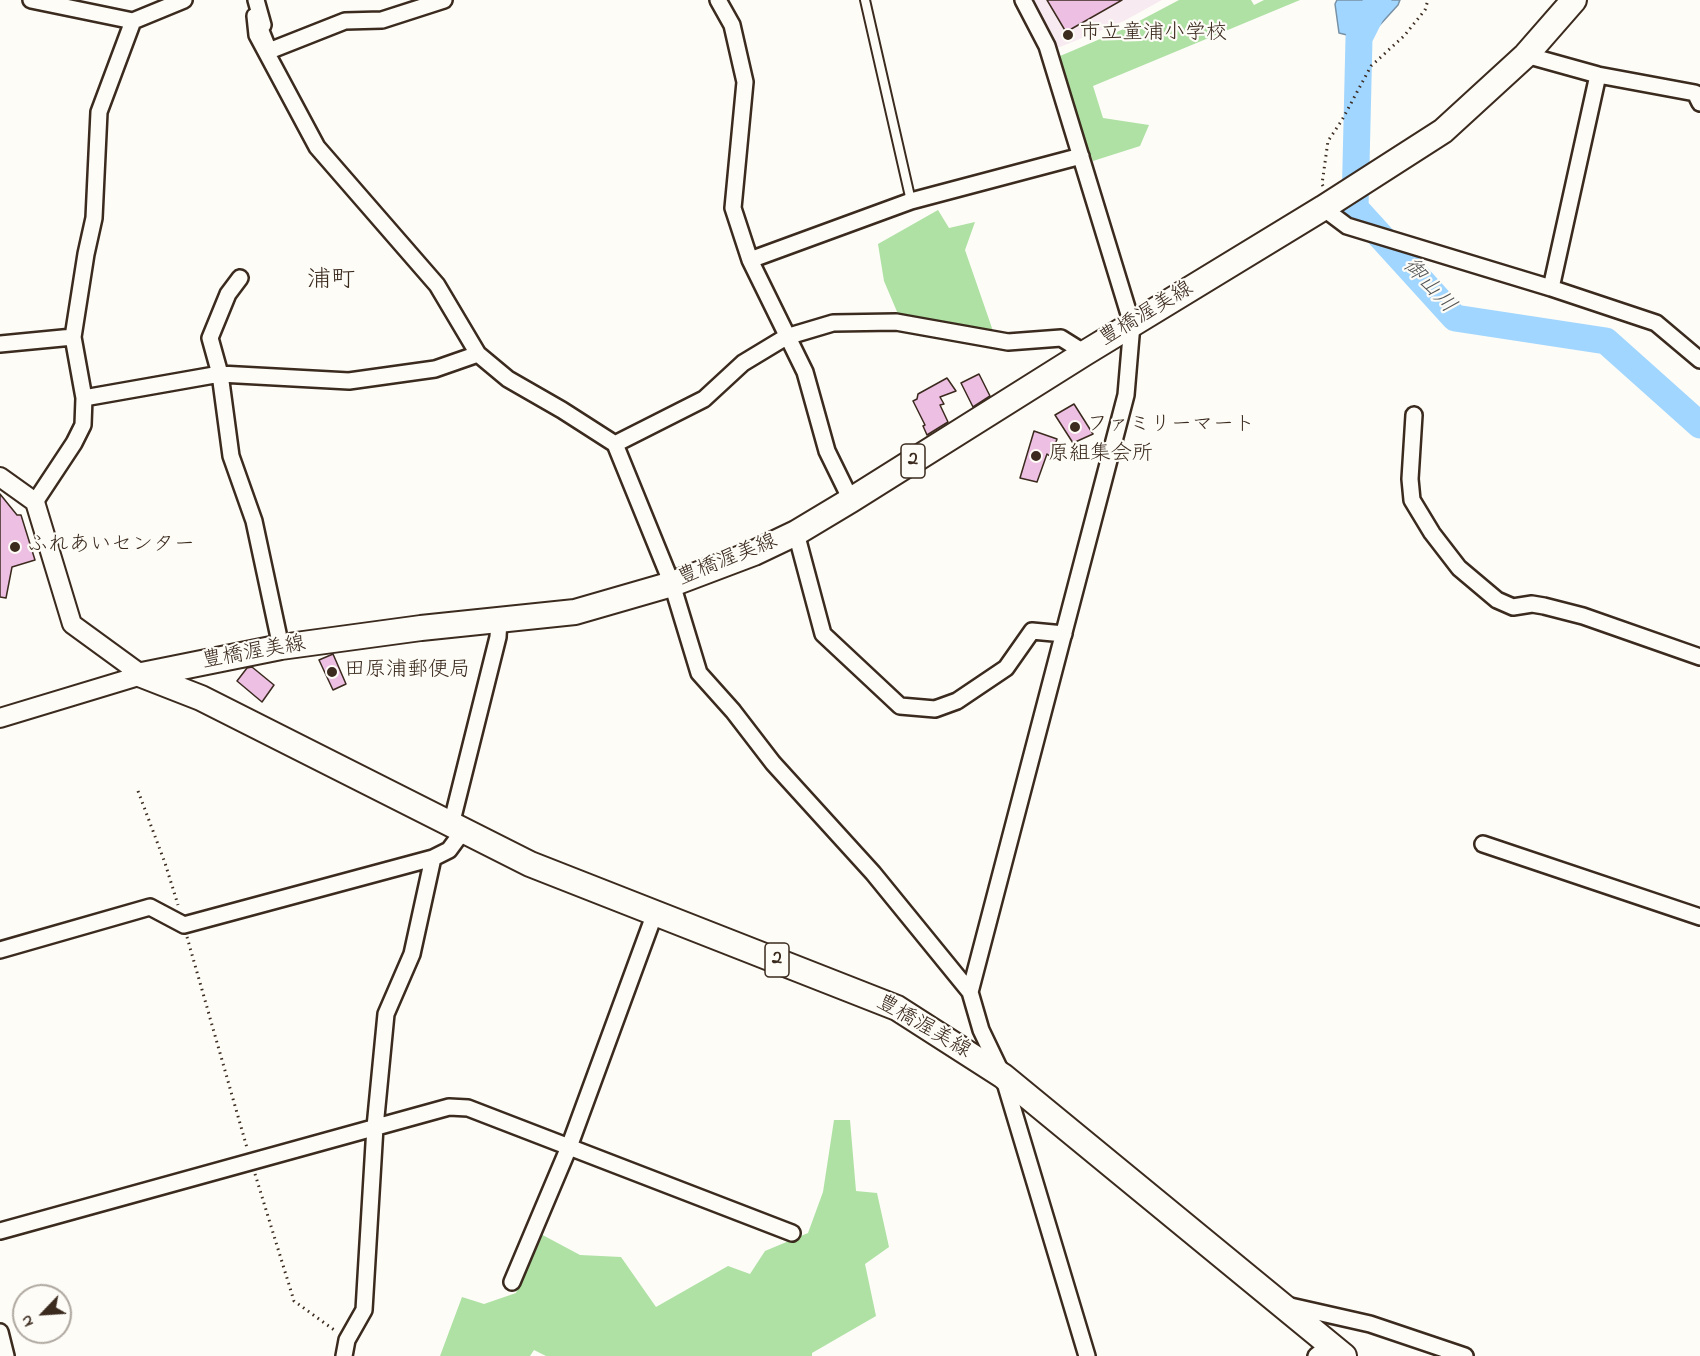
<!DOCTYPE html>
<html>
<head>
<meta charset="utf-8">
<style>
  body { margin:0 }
  #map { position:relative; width:1700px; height:1356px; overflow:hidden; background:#fdfcf7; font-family:"Indie Flower",sans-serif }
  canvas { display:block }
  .north { position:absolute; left:12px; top:1284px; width:60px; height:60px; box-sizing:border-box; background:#fdfcf7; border:2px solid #afa8a0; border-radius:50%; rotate:245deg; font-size:16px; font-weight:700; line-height:24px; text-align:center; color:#3b2a1e }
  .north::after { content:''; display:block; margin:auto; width:21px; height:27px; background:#3b2a1e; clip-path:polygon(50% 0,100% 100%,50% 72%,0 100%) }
</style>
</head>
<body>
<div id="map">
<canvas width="1700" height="1356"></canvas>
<div class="north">N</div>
</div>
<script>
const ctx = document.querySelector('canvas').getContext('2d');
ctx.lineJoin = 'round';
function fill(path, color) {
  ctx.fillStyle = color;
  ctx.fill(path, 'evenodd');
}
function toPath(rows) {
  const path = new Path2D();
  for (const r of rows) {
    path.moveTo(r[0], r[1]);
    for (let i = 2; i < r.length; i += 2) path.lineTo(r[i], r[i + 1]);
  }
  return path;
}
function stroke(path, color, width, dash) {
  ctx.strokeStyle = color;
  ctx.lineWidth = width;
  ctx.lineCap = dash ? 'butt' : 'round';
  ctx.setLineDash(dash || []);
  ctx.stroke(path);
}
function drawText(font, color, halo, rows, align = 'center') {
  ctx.font = font + ' "Indie Flower","Klee One",sans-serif';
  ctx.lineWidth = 4.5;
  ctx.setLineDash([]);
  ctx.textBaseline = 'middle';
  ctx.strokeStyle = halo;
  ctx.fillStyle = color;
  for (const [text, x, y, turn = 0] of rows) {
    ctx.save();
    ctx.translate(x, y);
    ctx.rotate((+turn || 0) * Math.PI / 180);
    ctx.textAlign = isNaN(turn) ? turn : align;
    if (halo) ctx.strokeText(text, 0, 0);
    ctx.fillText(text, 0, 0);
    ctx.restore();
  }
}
fill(toPath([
  [1029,0,1162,0,1124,21,1055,49]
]), '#f8eaf1');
fill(toPath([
  [1179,0,1251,0,1254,5,1264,0,1300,0,1093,86,1103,118,1149,125,1140,146,1093,161,1053,59,1126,28],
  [938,210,949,228,975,222,965,250,993,331,898,314,884,281,878,244],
  [834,1120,850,1120,856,1191,877,1193,889,1247,865,1264,876,1316,812,1353,812,1356,546,1356,534,1350,530,1356,440,1356,462,1297,484,1304,516,1293,537,1232,580,1255,621,1257,656,1307,728,1266,750,1274,765,1251,808,1233,823,1192]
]), '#aee1a3');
const water = toPath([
  [1337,0,1400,0,1398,5,1378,27,1359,38,1339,33,1335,4,1337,0]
]);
fill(water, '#a0d6ff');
stroke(water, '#7891a5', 1.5);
stroke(toPath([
  [1378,0,1359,38,1355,208,1455,318,1606,341,1700,425]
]), '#a0d6ff', 27);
const building = toPath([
  [1047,0,1122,0,1066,32,1047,0],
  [979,374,990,396,973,407,961,383,979,374],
  [947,378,956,391,940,397,944,404,940,405,948,422,927,435,923,426,925,425,913,401,917,399,918,394,947,378],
  [1074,404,1093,434,1073,443,1055,415,1074,404],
  [1034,431,1057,439,1051,457,1047,454,1037,482,1020,478,1034,431],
  [0,494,17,515,21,515,35,560,12,567,6,598,0,597,0,494],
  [333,654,346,684,333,690,319,660,333,654],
  [252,667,274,685,262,702,237,681,247,668,252,667]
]);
fill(building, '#edbfe3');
stroke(building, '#3b2a1e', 1.5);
const service = toPath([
  [865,0,911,201]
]);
const minor = toPath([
  [31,0,133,21,184,0],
  [256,0,263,25],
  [718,0,732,25,745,82,733,208,750,260,805,372,827,451,851,500],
  [1023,0,1047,46,1132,324,1126,395,970,992,981,1030,1003,1076,1087,1356],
  [269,51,255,16,257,35,317,147,437,285,478,354,508,379,562,410,615,444,672,584,699,673,733,711,773,763,873,873,970,992],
  [269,51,345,21,382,20,444,0],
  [1526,55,1598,75,1695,93,1700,103],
  [1323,208,1347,226,1551,288,1656,323,1700,360],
  [750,260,911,201,1081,156],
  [240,278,228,294,210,338,220,374,231,456,254,521,281,647],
  [1551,288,1598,75],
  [0,344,73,337],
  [84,398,220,374,349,381,435,369,478,354],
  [1414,415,1410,479,1412,500,1432,533,1459,568,1497,600,1513,607,1532,604,1544,606,1583,616,1700,657],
  [615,444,704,399,743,363,786,337,833,323,896,322,1008,342,1061,338,1085,353],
  [35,502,74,443,83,425,84,398,73,337,86,254,94,218,99,112,133,21],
  [796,533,823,634,900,706,935,709,957,701,1006,668,1032,631,1064,634],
  [451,825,498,637,499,620],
  [1483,844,1700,917],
  [0,950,150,907,184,925,433,858],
  [0,1231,449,1107,468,1108,792,1233],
  [512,1282,569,1147,655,913],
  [1286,1305,1370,1324,1465,1356],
  [0,1332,6,1356],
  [344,1356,347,1340,364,1310,375,1127,386,1014,412,954,433,858,449,850,463,831],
  [1316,1356,1330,1345]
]);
const tertiary = toPath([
  [0,477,35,502,72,624,142,675],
  [0,718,142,675]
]);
const primary = toPath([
  [142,675,281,647,421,628,575,612,672,584,754,553,796,533,851,500,1085,353,1323,208,1443,131,1526,55,1574,0],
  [142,675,201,698,530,864,897,1008,1003,1076,1344,1356]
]);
stroke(service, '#3b2a1e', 12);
stroke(minor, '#3b2a1e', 20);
stroke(tertiary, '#3b2a1e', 22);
stroke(primary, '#3b2a1e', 28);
stroke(toPath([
  [1323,186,1322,184,1328,141,1342,120,1371,66,1404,36,1425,10,1428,0],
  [138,791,165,863,178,905],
  [187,937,247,1148],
  [255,1174,294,1301,337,1332]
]), '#3b2a1e', 3, [1.5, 4.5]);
stroke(service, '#fdfcf7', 8);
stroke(minor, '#fdfcf7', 15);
stroke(tertiary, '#fdfcf7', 18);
stroke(primary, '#fdfcf7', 24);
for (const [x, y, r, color] of [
  [1068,35,6,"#3b2a1e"],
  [1075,427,6,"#3b2a1e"],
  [1036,456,6,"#3b2a1e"],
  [15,547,6,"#3b2a1e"],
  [332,672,6,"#3b2a1e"]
]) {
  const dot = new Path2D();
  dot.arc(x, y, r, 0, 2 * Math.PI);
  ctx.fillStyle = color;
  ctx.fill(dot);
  stroke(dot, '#fdfcf7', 2);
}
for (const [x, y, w] of [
  [913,461,24],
  [777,960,24]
]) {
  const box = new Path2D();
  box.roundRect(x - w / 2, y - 17, w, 34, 4.5);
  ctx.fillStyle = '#fdfcf7';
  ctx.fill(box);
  stroke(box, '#3b2a1e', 1.5);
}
drawText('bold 20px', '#3b2a1e', null, [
  ["2",913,461],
  ["2",777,960]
]);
drawText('21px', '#3b2a1e', '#fdfcf7', [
  ["市立童浦小学校",1080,35],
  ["ファミリーマート",1087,427],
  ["原組集会所",1048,456],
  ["ふれあいセンター",27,547],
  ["田原浦郵便局",344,672]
], 'left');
drawText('21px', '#3b2a1e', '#fdfcf7', [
  ["豊橋渥美線",1147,315,-31],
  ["豊橋渥美線",728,561,-22],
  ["豊橋渥美線",254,654,-10],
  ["豊橋渥美線",923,1028,30]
]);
drawText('italic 22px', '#545556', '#fdfcf7', [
  ["御山川",1428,287,47]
]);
drawText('24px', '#3b2a1e', '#fdfcf7', [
  ["浦町",331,282]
]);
</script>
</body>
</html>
